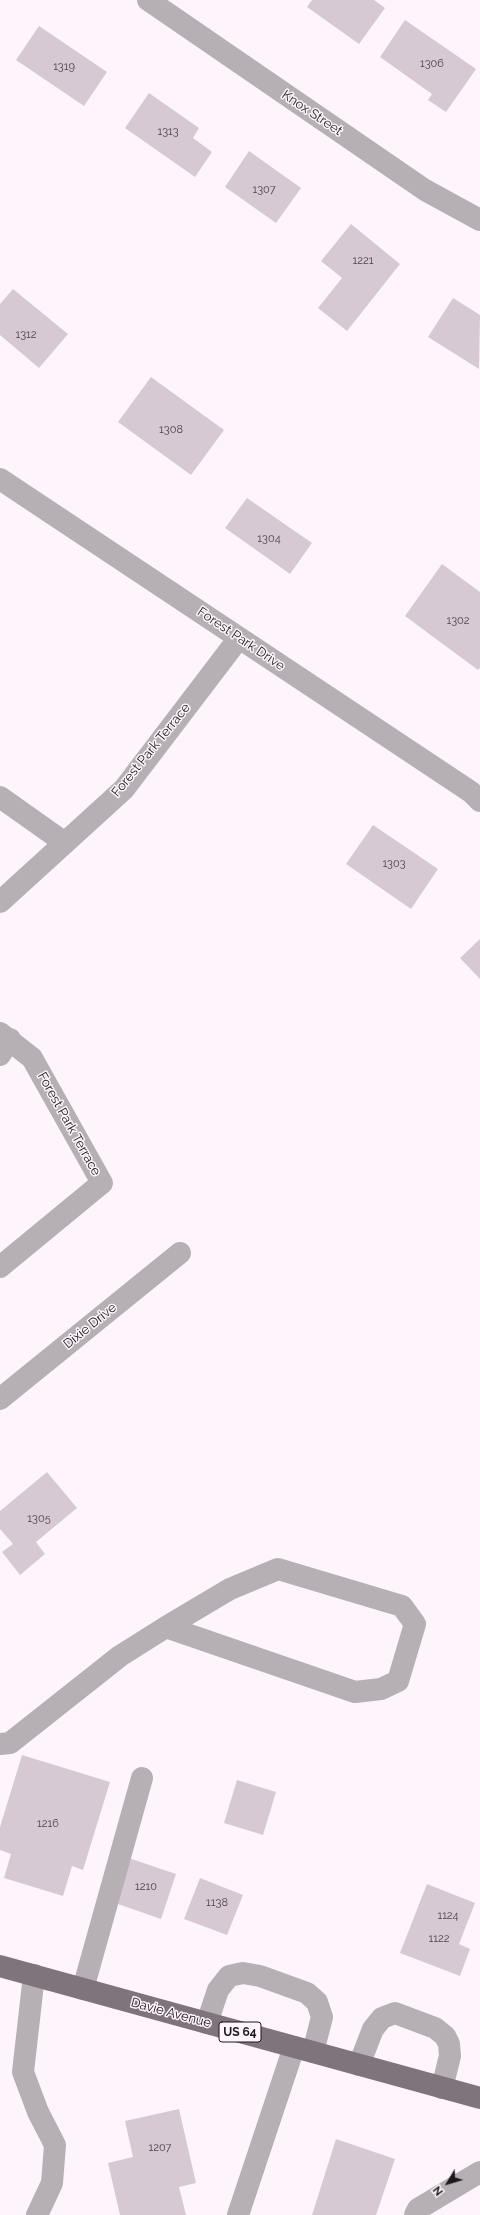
<!DOCTYPE html>
<html>
<head>
<meta charset="utf-8">
<style>
  body { margin:0 }
  #map { position:relative; width:480px; height:2215px; overflow:hidden; background:#fef5fc; font-family:Raleway,sans-serif }
  canvas { display:block }
  .north { position:absolute; left:428px; top:2163px; width:40px; height:40px; -webkit-text-stroke:3px #fef5fc; paint-order:stroke; rotate:232deg; font-size:11px; font-weight:700; line-height:16px; text-align:center; color:#1c171b }
  .north::after { content:''; display:block; margin:auto; width:14px; height:18px; background:#1c171b; clip-path:polygon(50% 0,100% 100%,50% 72%,0 100%) }
</style>
</head>
<body>
<div id="map">
<canvas width="480" height="2215"></canvas>
<div class="north">N</div>
</div>
<script>
const ctx = document.querySelector('canvas').getContext('2d');
ctx.lineJoin = 'round';
function fill(path, color) {
  ctx.fillStyle = color;
  ctx.fill(path, 'evenodd');
}
function toPath(rows) {
  const path = new Path2D();
  for (const r of rows) {
    path.moveTo(r[0], r[1]);
    for (let i = 2; i < r.length; i += 2) path.lineTo(r[i], r[i + 1]);
  }
  return path;
}
function stroke(path, color, width, dash) {
  ctx.strokeStyle = color;
  ctx.lineWidth = width;
  ctx.lineCap = dash ? 'butt' : 'round';
  ctx.setLineDash(dash || []);
  ctx.stroke(path);
}
function drawText(font, color, halo, rows, align = 'center') {
  ctx.font = font + ' Raleway,sans-serif';
  ctx.lineWidth = 3;
  ctx.setLineDash([]);
  ctx.textBaseline = 'middle';
  ctx.strokeStyle = halo;
  ctx.fillStyle = color;
  for (const [text, x, y, turn = 0] of rows) {
    ctx.save();
    ctx.translate(x, y);
    ctx.rotate((+turn || 0) * Math.PI / 180);
    ctx.textAlign = isNaN(turn) ? turn : align;
    if (halo) ctx.strokeText(text, 0, 0);
    ctx.fillText(text, 0, 0);
    ctx.restore();
  }
}
fill(toPath([
  [312,0,374,0,385,8,359,44,307,7],
  [405,20,476,69,446,112,428,100,432,94,380,57],
  [39,26,107,72,84,106,16,60],
  [149,93,199,128,193,138,212,152,195,177,125,128],
  [249,151,301,188,276,223,225,187],
  [351,224,400,264,347,331,318,308,342,278,321,261],
  [13,289,68,334,39,368,0,335,0,304],
  [453,298,480,315,479,369,428,337],
  [151,377,224,430,191,475,118,422],
  [247,498,312,543,290,574,225,528],
  [442,564,480,592,480,668,478,670,405,616],
  [373,825,438,869,411,909,346,864],
  [480,939,480,979,460,958],
  [47,1472,77,1508,36,1542,45,1554,20,1575,2,1552,13,1544,0,1529,0,1511],
  [22,1755,110,1782,83,1870,72,1866,63,1896,4,1878,11,1854,0,1850,0,1827],
  [237,1780,276,1792,263,1835,224,1823],
  [126,1857,176,1874,161,1919,112,1902],
  [200,1878,243,1895,227,1935,184,1919],
  [427,1884,475,1903,459,1944,470,1949,460,1976,400,1953],
  [179,2109,196,2183,179,2187,186,2215,120,2215,108,2163,133,2157,125,2121],
  [336,2139,395,2159,376,2215,312,2215]
]), '#d6c9d3');
stroke(toPath([
  [148,0,425,190,480,220],
  [0,479,471,792,480,801],
  [0,797,65,843],
  [0,902,124,789,239,638],
  [0,1033,32,1058,102,1183,0,1267],
  [0,1055,10,1039],
  [0,1399,180,1253],
  [0,1744,10,1743,120,1656,166,1627,230,1589,278,1569,402,1606,415,1624,398,1681,381,1689,355,1692,166,1627],
  [34,1975,23,2072,38,2112,55,2145,52,2183,37,2215],
  [83,1989,142,1778],
  [207,2023,218,1990,229,1976,243,1973,260,1976,307,1993,317,2002,322,2017,313,2052],
  [359,2065,373,2029,382,2018,395,2013,435,2028,445,2036,449,2044,450,2056,442,2088],
  [238,2215,294,2047],
  [415,2215,418,2209,480,2172]
]), '#b6b0b5', 22);
stroke(toPath([
  [0,1966,480,2098]
]), '#7f747c', 22);
drawText('11px', '#4a4449', null, [
  ["1306",432,64],
  ["1319",64,67],
  ["1313",168,132],
  ["1307",264,190],
  ["1221",363,261],
  ["1312",26,335],
  ["1308",171,430],
  ["1304",269,539],
  ["1302",458,621],
  ["1303",394,864],
  ["1305",39,1519],
  ["1216",48,1824],
  ["1210",146,1887],
  ["1138",217,1903],
  ["1124",448,1916],
  ["1122",439,1939],
  ["1207",160,2148]
]);
for (const [x, y, w] of [
  [240,2032,42]
]) {
  const box = new Path2D();
  box.roundRect(x - w / 2, y - 10, w, 20, 3);
  ctx.fillStyle = '#fef5fc';
  ctx.fill(box);
  stroke(box, '#1c171b', 1);
}
drawText('bold 12px', '#1c171b', null, [
  ["US 64",240,2032]
]);
drawText('13px', '#1c171b', '#fef5fc', [
  ["Knox Street",312,113,34],
  ["Forest Park Drive",241,639,34],
  ["Forest Park Terrace",151,750,-51],
  ["Forest Park Terrace",69,1124,61],
  ["Dixie Drive",90,1326,-39],
  ["Davie Avenue",171,2013,15]
]);
</script>
</body>
</html>
